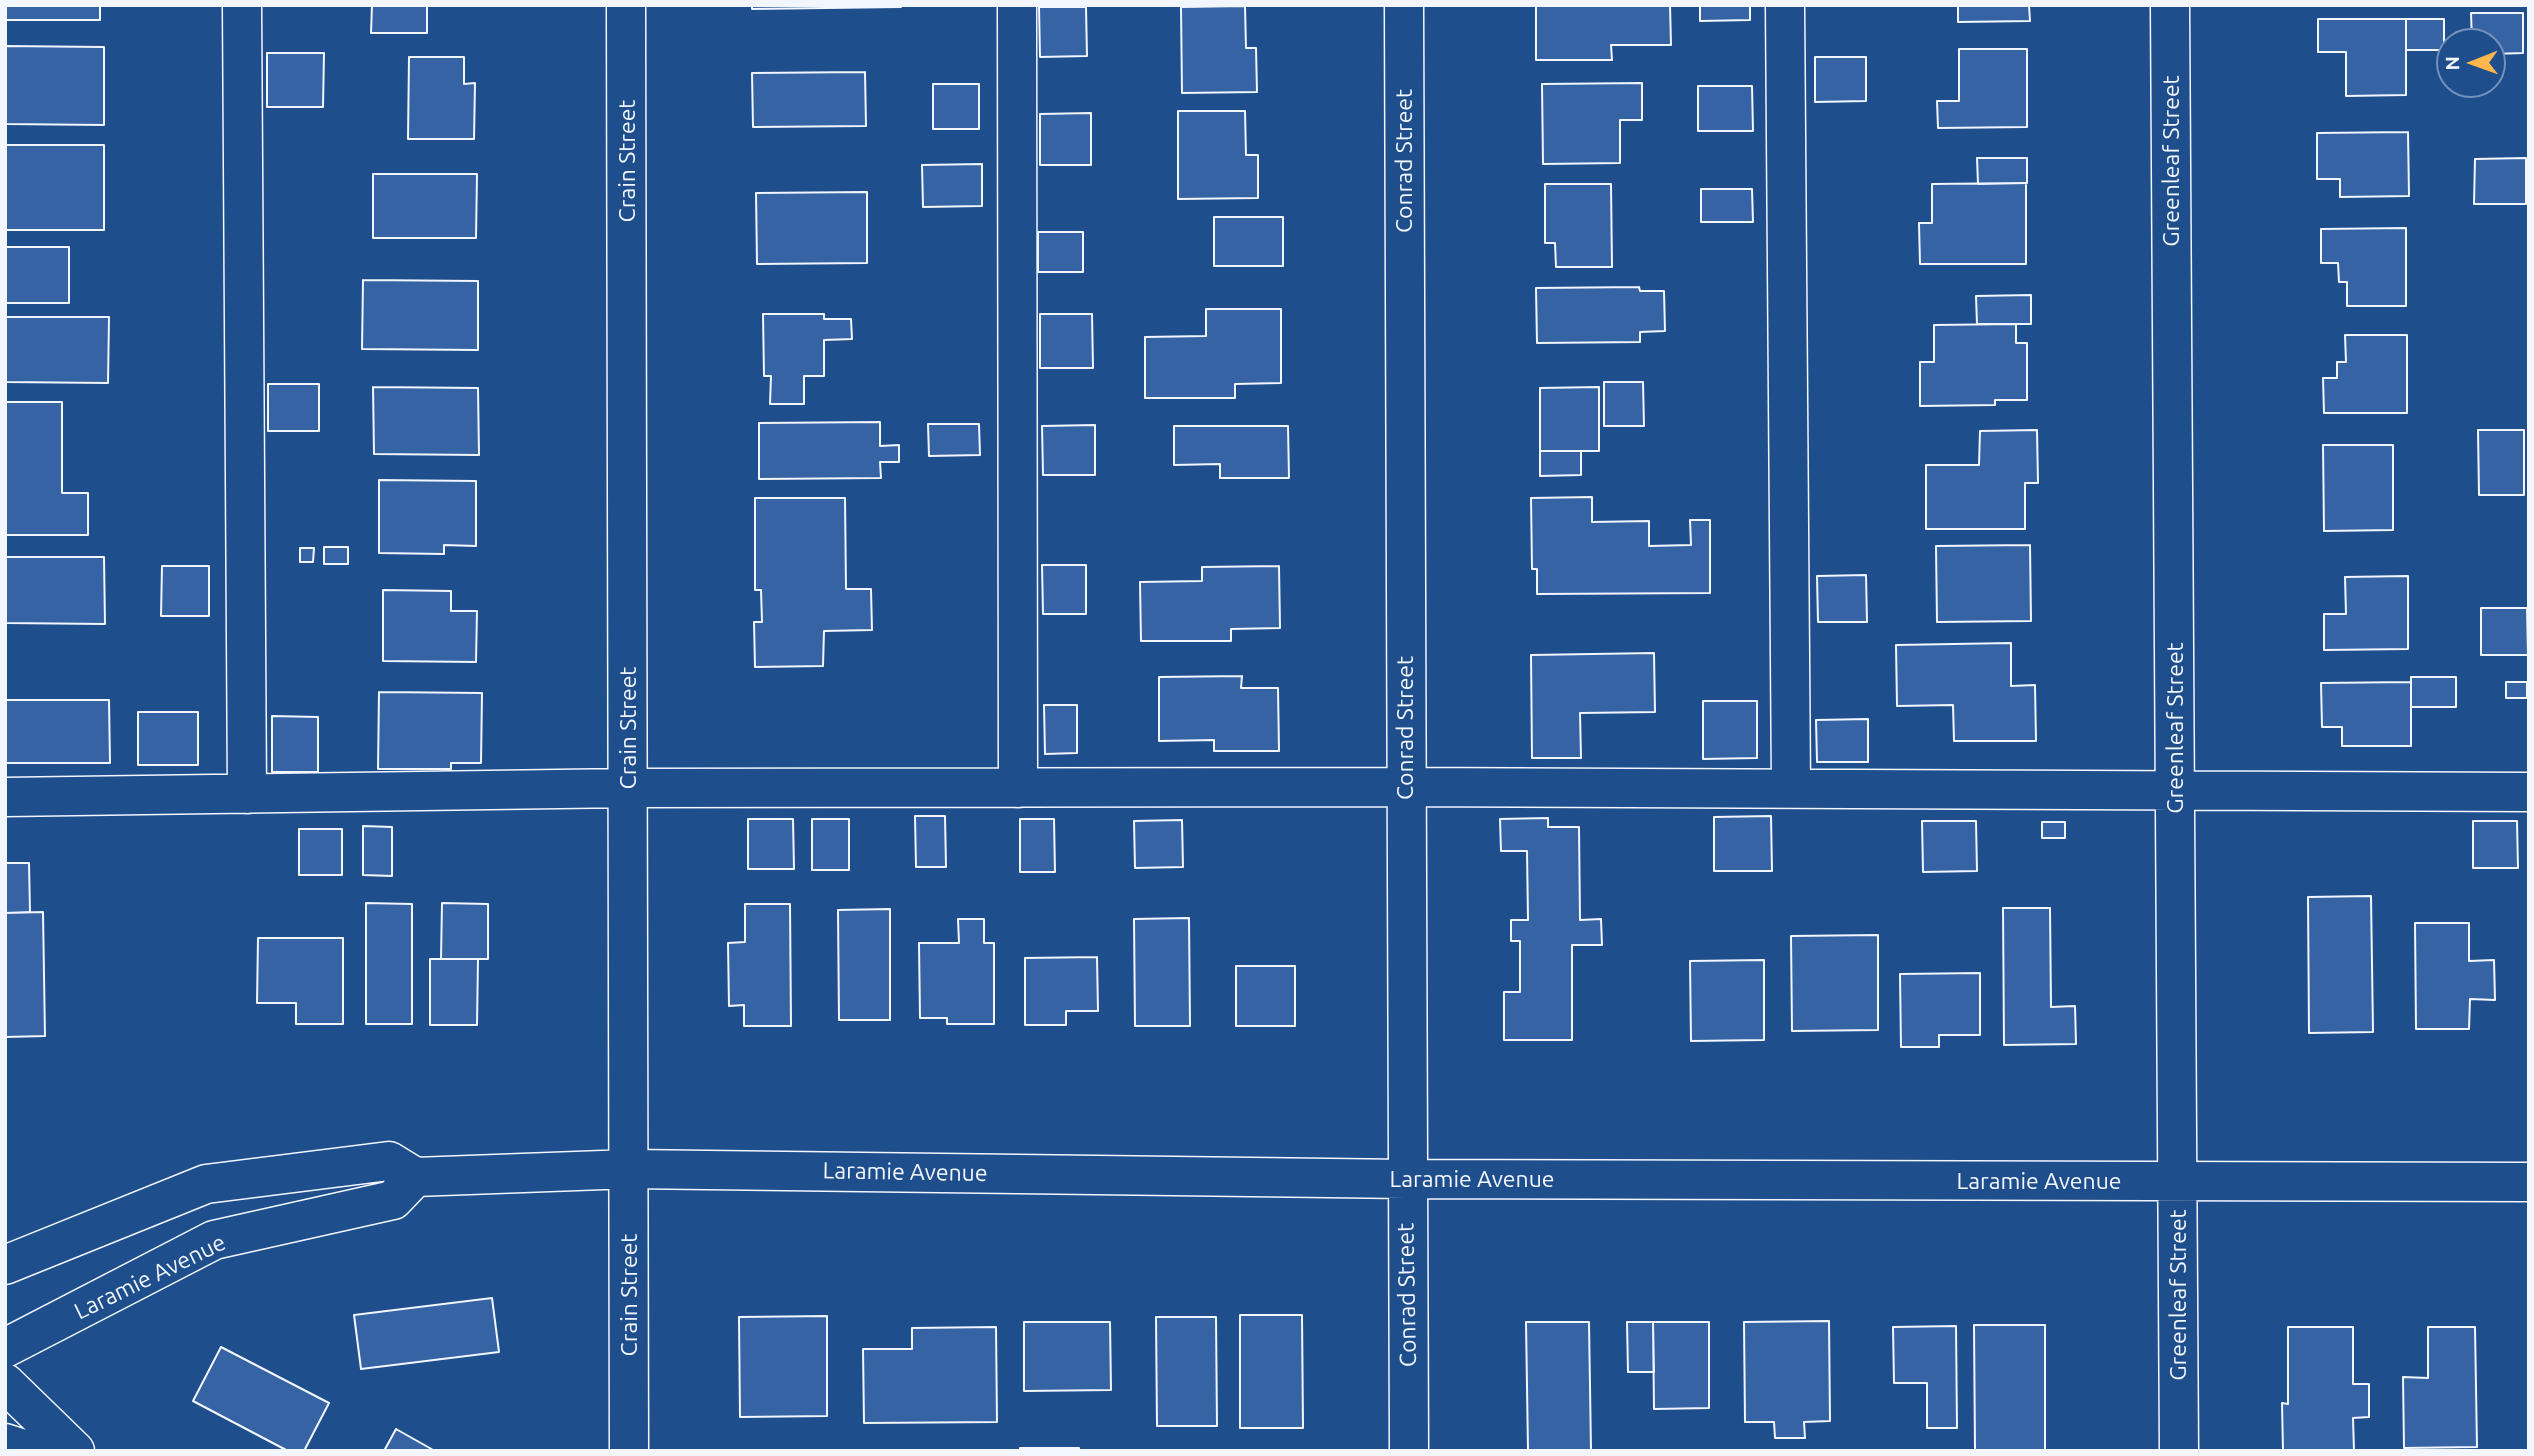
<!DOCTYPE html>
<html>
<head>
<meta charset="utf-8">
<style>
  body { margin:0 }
  #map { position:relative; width:2534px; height:1456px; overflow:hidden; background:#1f4e8c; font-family:Ubuntu,sans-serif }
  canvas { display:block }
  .frame { position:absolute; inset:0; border:7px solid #f2f6ff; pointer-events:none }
  .north { position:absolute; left:2436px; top:28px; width:70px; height:70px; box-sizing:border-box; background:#1f4e8c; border:2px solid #7391ba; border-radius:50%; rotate:269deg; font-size:19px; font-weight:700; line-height:28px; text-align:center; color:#f2f6ff }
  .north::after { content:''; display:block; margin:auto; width:24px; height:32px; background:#ffb74d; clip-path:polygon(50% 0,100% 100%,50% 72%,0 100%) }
</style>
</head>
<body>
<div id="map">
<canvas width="2534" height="1456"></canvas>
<div class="frame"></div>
<div class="north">N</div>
</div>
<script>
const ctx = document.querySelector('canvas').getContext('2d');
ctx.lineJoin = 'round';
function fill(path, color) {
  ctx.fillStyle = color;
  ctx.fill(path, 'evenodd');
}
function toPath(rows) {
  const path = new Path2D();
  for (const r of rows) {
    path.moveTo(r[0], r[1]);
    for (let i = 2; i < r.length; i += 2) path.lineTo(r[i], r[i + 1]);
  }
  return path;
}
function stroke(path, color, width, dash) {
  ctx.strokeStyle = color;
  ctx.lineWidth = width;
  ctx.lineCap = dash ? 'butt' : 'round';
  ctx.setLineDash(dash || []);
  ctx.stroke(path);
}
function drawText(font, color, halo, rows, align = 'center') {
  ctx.font = font + ' Ubuntu,sans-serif';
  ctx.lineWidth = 5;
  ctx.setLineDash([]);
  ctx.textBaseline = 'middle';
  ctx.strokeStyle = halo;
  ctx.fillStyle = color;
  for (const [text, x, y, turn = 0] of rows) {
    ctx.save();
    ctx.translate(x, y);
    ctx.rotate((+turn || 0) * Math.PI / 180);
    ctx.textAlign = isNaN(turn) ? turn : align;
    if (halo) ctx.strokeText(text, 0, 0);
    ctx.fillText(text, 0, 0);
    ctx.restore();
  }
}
const building = toPath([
  [5,5,100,5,100,20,5,20,5,5],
  [372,5,427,5,427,33,371,33,372,5],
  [752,5,901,5,901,7,752,9,752,5],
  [1536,5,1670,5,1671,45,1611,45,1612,60,1536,60,1536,5],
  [1700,5,1750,5,1750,20,1700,21,1700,5],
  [1958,5,2029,5,2030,21,1958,22,1958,5],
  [1245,6,1246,48,1256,48,1257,92,1182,93,1181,7,1245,6],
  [1039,7,1086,7,1087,56,1040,57,1039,7],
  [2471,13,2523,13,2523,53,2492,54,2492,42,2472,42,2471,13],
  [2318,19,2406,19,2406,95,2346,96,2346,52,2318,52,2318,19],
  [2406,19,2444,19,2444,50,2406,50,2406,19],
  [5,46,104,47,104,125,5,124,5,46],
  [1959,49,2027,49,2027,127,1938,128,1937,101,1959,101,1959,49],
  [267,53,324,53,323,107,267,107,267,53],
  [409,57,464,57,464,84,475,83,474,139,408,139,409,57],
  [1815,57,1866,57,1866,101,1815,102,1815,57],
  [865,72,866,126,753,127,752,73,865,72],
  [1642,83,1642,120,1620,120,1620,163,1543,164,1542,84,1642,83],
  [933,84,979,84,979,129,933,129,933,84],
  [1698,86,1752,86,1753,131,1698,131,1698,86],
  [1178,111,1245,111,1246,155,1258,155,1258,198,1178,199,1178,111],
  [1091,113,1091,165,1040,165,1040,114,1091,113],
  [2408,132,2409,196,2340,197,2340,179,2317,179,2317,133,2408,132],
  [5,145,104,145,104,230,5,230,5,145],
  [1977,158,2027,158,2027,183,1978,184,1977,158],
  [2526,158,2526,204,2474,204,2475,159,2526,158],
  [982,164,982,206,923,207,922,165,982,164],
  [373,174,477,174,476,238,373,238,373,174],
  [2026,183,2026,264,1920,264,1919,223,1932,223,1932,184,2026,183],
  [1545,184,1611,184,1612,267,1556,267,1555,243,1545,243,1545,184],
  [1701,189,1752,189,1753,222,1701,222,1701,189],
  [867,192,867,263,757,264,756,193,867,192],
  [1214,217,1283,217,1283,266,1214,266,1214,217],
  [2406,228,2406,306,2347,306,2347,282,2339,282,2338,263,2321,263,2321,229,2406,228],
  [1038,232,1083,232,1083,272,1038,272,1038,232],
  [5,247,69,247,69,303,5,303,5,247],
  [363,280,478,281,478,350,362,349,363,280],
  [1639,287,1640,291,1664,291,1665,331,1640,332,1640,342,1537,343,1536,288,1639,287],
  [2031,295,2031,324,1977,324,1976,296,2031,295],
  [1206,309,1281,309,1281,383,1235,384,1235,398,1145,398,1145,337,1206,336,1206,309],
  [763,314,824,314,824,319,851,319,852,339,824,340,824,376,804,376,804,404,770,404,771,376,764,376,763,314],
  [1040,314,1092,314,1093,368,1040,368,1040,314],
  [5,317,109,317,108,383,5,382,5,317],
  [2016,324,2016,343,2027,343,2027,400,1995,400,1995,405,1920,406,1920,362,1934,362,1934,325,2016,324],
  [2345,335,2407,335,2407,413,2324,413,2323,378,2337,378,2337,362,2346,362,2345,335],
  [1604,382,1643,382,1644,426,1604,426,1604,382],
  [268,384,319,384,319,431,268,431,268,384],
  [373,387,478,388,479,455,374,454,373,387],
  [1599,387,1599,451,1540,451,1540,388,1599,387],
  [5,402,62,402,62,493,88,493,88,535,5,535,5,402],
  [880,422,880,446,899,445,899,462,880,462,881,478,759,479,759,423,880,422],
  [928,424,979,424,980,455,929,456,928,424],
  [1095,425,1095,475,1043,475,1042,426,1095,425],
  [1174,426,1288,426,1289,478,1220,478,1220,464,1174,465,1174,426],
  [2037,430,2038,483,2025,483,2025,529,1926,529,1926,465,1979,465,1980,431,2037,430],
  [2478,430,2524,430,2524,495,2479,495,2478,430],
  [2323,445,2393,445,2393,530,2324,531,2323,445],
  [1540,451,1581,451,1581,475,1540,476,1540,451],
  [379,480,476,481,476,546,444,545,444,554,379,553,379,480],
  [1592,497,1592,522,1649,521,1649,546,1691,545,1690,520,1710,520,1710,593,1537,594,1537,569,1532,569,1531,498,1592,497],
  [755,498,845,498,846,589,871,589,872,630,824,631,823,666,755,667,754,622,762,622,761,590,755,590,755,498],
  [2030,545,2031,621,1937,622,1936,546,2030,545],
  [324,547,348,547,348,564,324,564,324,547],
  [300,548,314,548,313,562,300,562,300,548],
  [5,557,104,557,105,624,5,623,5,557],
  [1042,565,1086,565,1086,614,1043,614,1042,565],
  [162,566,209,566,209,616,161,616,162,566],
  [1279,566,1280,628,1231,629,1231,641,1141,641,1140,582,1202,581,1202,567,1279,566],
  [1866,575,1867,622,1818,622,1817,576,1866,575],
  [2408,576,2408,649,2324,650,2324,614,2346,614,2345,577,2408,576],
  [383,590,451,591,451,611,477,611,476,662,383,661,383,590],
  [2481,608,2527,608,2528,655,2481,655,2481,608],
  [2011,643,2011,686,2035,685,2036,741,1954,741,1953,705,1897,706,1896,645,2011,643],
  [1654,653,1655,712,1580,713,1581,758,1532,758,1531,655,1654,653],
  [1242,676,1241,688,1278,688,1279,751,1214,751,1214,740,1159,741,1159,677,1242,676],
  [2411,677,2456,677,2456,707,2411,707,2411,677],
  [2411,682,2411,746,2342,746,2342,727,2322,727,2321,683,2411,682],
  [2506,682,2527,682,2527,698,2506,698,2506,682],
  [379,692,482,693,481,763,451,763,451,769,378,769,379,692],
  [5,700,109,700,110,763,5,763,5,700],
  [1703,701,1757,701,1757,758,1703,759,1703,701],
  [1044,705,1077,705,1077,753,1045,754,1044,705],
  [138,712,198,712,198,765,138,765,138,712],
  [272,716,318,717,318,772,272,772,272,716],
  [1868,719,1868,762,1817,762,1816,720,1868,719],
  [915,816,945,816,946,867,916,867,915,816],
  [1771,816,1772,871,1714,871,1714,817,1771,816],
  [1548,818,1548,827,1579,827,1580,920,1601,919,1602,945,1572,945,1572,1040,1504,1040,1504,992,1520,992,1520,941,1511,941,1511,920,1528,920,1527,851,1501,851,1500,819,1548,818],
  [748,819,793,819,794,869,748,869,748,819],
  [812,819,849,819,849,870,812,870,812,819],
  [1020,819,1054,819,1055,872,1020,872,1020,819],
  [1182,820,1183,867,1135,868,1134,821,1182,820],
  [1922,821,1976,821,1977,871,1923,872,1922,821],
  [2473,821,2517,821,2518,868,2473,868,2473,821],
  [2042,822,2065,822,2065,838,2042,838,2042,822],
  [363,826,392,827,392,876,363,875,363,826],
  [299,829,342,829,342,875,299,875,299,829],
  [5,863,29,863,30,912,5,913,5,863],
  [2371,896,2373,1032,2309,1033,2308,897,2371,896],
  [366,903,412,904,412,1024,366,1024,366,903],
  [442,903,488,904,488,959,441,959,442,903],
  [745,904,790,904,791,1026,744,1026,744,1005,729,1006,728,943,745,942,745,904],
  [2003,908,2050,908,2051,1007,2075,1006,2076,1044,2004,1045,2003,908],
  [890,909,890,1020,839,1020,838,910,890,909],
  [43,912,45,1036,5,1037,5,913,43,912],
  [1189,918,1190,1026,1135,1026,1134,919,1189,918],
  [958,919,984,919,984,943,994,943,994,1024,947,1024,947,1018,920,1018,919,943,959,943,958,919],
  [2415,923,2469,923,2469,961,2494,960,2495,1000,2470,999,2469,1029,2416,1029,2415,923],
  [1878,935,1878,1030,1792,1031,1791,936,1878,935],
  [258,938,343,938,343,1024,296,1024,296,1003,257,1003,258,938],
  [1097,957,1098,1011,1066,1011,1066,1025,1025,1025,1025,958,1097,957],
  [430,959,478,959,477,1025,430,1025,430,959],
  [1764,960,1764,1040,1691,1041,1690,961,1764,960],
  [1236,966,1295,966,1295,1026,1236,1026,1236,966],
  [1980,973,1980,1035,1939,1035,1939,1047,1901,1047,1900,974,1980,973],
  [492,1298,499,1352,361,1369,354,1315,492,1298],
  [1240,1315,1302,1315,1303,1428,1240,1428,1240,1315],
  [827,1316,827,1416,740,1417,739,1317,827,1316],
  [1156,1317,1216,1317,1217,1426,1157,1426,1156,1317],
  [1829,1321,1830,1421,1804,1422,1805,1438,1775,1438,1774,1422,1745,1422,1744,1322,1829,1321],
  [1024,1322,1110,1322,1111,1390,1024,1391,1024,1322],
  [1526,1322,1589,1322,1591,1451,1528,1451,1526,1322],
  [1627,1322,1653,1322,1654,1372,1628,1372,1627,1322],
  [1653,1322,1709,1322,1709,1408,1654,1409,1653,1322],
  [1974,1325,2045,1325,2045,1451,1975,1451,1974,1325],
  [1956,1326,1957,1428,1927,1428,1927,1383,1894,1383,1893,1327,1956,1326],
  [996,1327,997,1422,864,1423,863,1349,912,1349,912,1328,996,1327],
  [2288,1327,2353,1327,2353,1384,2369,1384,2369,1417,2353,1418,2354,1451,2283,1451,2282,1403,2288,1404,2288,1327],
  [2428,1327,2475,1327,2477,1447,2404,1448,2403,1377,2428,1378,2428,1327],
  [221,1347,329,1403,304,1451,288,1451,193,1401,221,1347],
  [396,1429,435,1451,384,1451,396,1429],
  [1020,1448,1079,1448,1079,1451,1020,1451,1020,1448]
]);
fill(building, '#3563a3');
stroke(building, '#f2f6ff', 2);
const minor = toPath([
  [242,5,247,794],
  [626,5,629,1451],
  [1017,5,1018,788],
  [1404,5,1409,1451],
  [1785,5,1791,788],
  [2170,5,2179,1451],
  [5,797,628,788,1405,787,2529,792],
  [5,1265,206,1184,389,1161,415,1177,630,1169,1406,1179,2529,1182],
  [5,1348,214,1240,393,1200,415,1177]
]);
const major = toPath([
  [5,1383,75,1451],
  [5,1443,30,1451]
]);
stroke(minor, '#f2f6ff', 41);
stroke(major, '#f2f6ff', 41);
stroke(minor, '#1f4e8c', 38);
stroke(major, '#1f4e8c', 38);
drawText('23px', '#f2f6ff', '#1f4e8c', [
  ["Crain Street",627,161,-90],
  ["Conrad Street",1404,161,-90],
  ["Greenleaf Street",2171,161,-90],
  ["Crain Street",628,728,-90],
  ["Conrad Street",1405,728,-90],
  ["Greenleaf Street",2175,728,-90],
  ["Laramie Avenue",905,1172,1],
  ["Laramie Avenue",1472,1179],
  ["Laramie Avenue",2039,1181],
  ["Laramie Avenue",150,1277,-26],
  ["Crain Street",629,1295,-90],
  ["Conrad Street",1407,1295,-91],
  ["Greenleaf Street",2178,1295,-90]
]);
</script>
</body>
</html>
